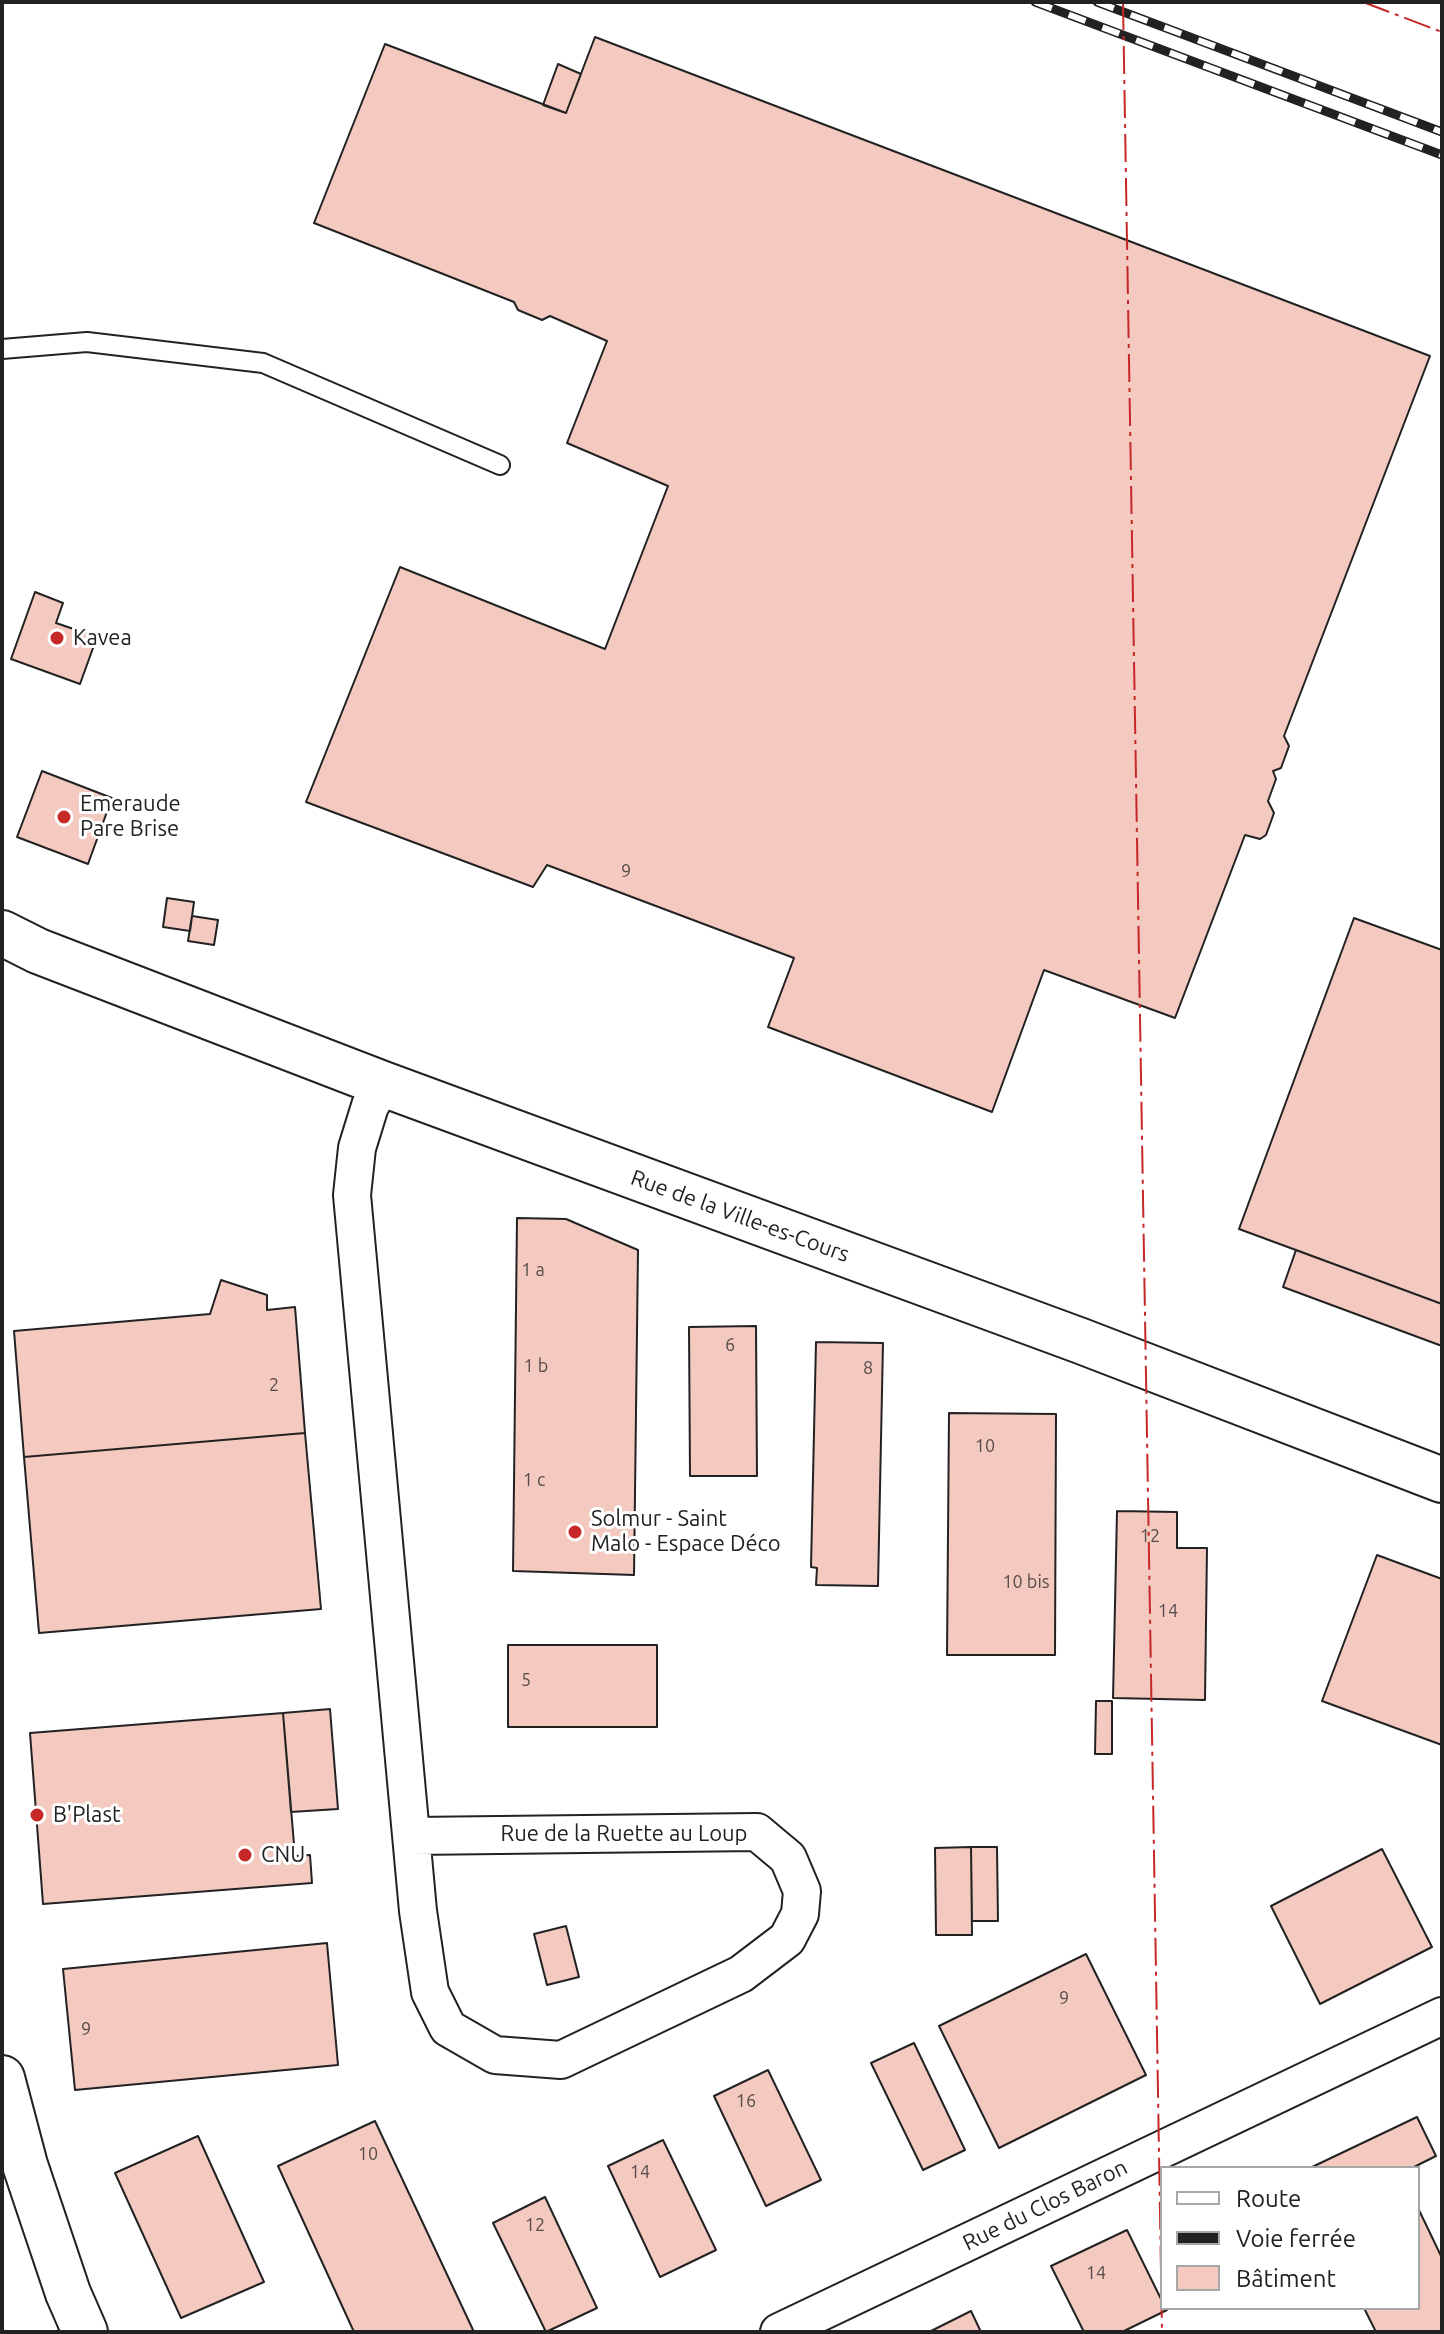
<!DOCTYPE html>
<html>
<head>
<meta charset="utf-8">
<style>
  body { margin:0 }
  #map { position:relative; width:1444px; height:2334px; overflow:hidden; background:#fff; font-family:Ubuntu,sans-serif }
  canvas { display:block }
  .frame { position:absolute; inset:0; border:4px solid #222; pointer-events:none }
  .legend { position:absolute; left:1160px; top:2166px; width:260px; height:144px; box-sizing:border-box; background:#fff; border:2px solid #a7a7a7; margin:0; padding:10px 14px; list-style:none; font-size:24px; color:#222 }
  .legend li { display:flex; align-items:center; gap:16px; height:40px }
  .legend b { width:40px; border:2px solid #a7a7a7 }
</style>
</head>
<body>
<div id="map">
<canvas width="1444" height="2334"></canvas>
<div class="frame"></div>
<ul class="legend">
<li><b style="height:10px;background:#fff"></b>Route</li>
<li><b style="height:10px;background:#222"></b>Voie ferrée</li>
<li><b style="height:22px;background:#f3c9c0"></b>Bâtiment</li>
</ul>
</div>
<script>
const ctx = document.querySelector('canvas').getContext('2d');
ctx.lineJoin = 'round';
function fill(path, color) {
  ctx.fillStyle = color;
  ctx.fill(path, 'evenodd');
}
function toPath(rows) {
  const path = new Path2D();
  for (const r of rows) {
    path.moveTo(r[0], r[1]);
    for (let i = 2; i < r.length; i += 2) path.lineTo(r[i], r[i + 1]);
  }
  return path;
}
function stroke(path, color, width, dash) {
  ctx.strokeStyle = color;
  ctx.lineWidth = width;
  ctx.lineCap = dash ? 'butt' : 'round';
  ctx.setLineDash(dash || []);
  ctx.stroke(path);
}
function drawText(font, color, halo, rows, align = 'center') {
  ctx.font = font + ' Ubuntu,sans-serif';
  ctx.lineWidth = 6;
  ctx.setLineDash([]);
  ctx.textBaseline = 'middle';
  ctx.strokeStyle = halo;
  ctx.fillStyle = color;
  for (const [text, x, y, turn = 0] of rows) {
    ctx.save();
    ctx.translate(x, y);
    ctx.rotate((+turn || 0) * Math.PI / 180);
    ctx.textAlign = isNaN(turn) ? turn : align;
    if (halo) ctx.strokeText(text, 0, 0);
    ctx.fillText(text, 0, 0);
    ctx.restore();
  }
}
const building = toPath([
  [595,37,1430,356,1284,736,1289,746,1281,768,1273,771,1276,779,1268,801,1274,813,1266,835,1260,839,1245,835,1175,1018,1044,970,992,1112,768,1027,794,958,547,865,533,887,306,802,400,567,605,649,668,486,567,443,607,341,550,316,542,320,518,310,514,302,314,223,385,44,566,113,595,37],
  [558,64,581,74,566,113,543,105,558,64],
  [35,592,63,603,56,623,97,637,80,684,11,659,35,592],
  [42,771,112,798,88,864,17,837,42,771],
  [167,898,194,902,190,931,163,927,167,898],
  [192,916,218,920,214,945,188,941,192,916],
  [1354,918,1442,950,1442,1304,1239,1229,1354,918],
  [517,1218,566,1219,638,1250,634,1575,513,1571,517,1218],
  [1296,1250,1442,1304,1442,1346,1283,1287,1296,1250],
  [221,1280,267,1295,267,1310,295,1307,305,1433,24,1457,14,1331,210,1314,221,1280],
  [756,1326,757,1476,690,1476,689,1327,756,1326],
  [816,1342,883,1343,878,1586,816,1585,817,1568,811,1567,816,1342],
  [949,1413,1056,1414,1055,1655,947,1655,949,1413],
  [305,1433,321,1609,39,1633,24,1457,305,1433],
  [1117,1511,1177,1512,1177,1548,1207,1548,1205,1700,1113,1698,1117,1511],
  [1377,1555,1442,1579,1442,1745,1322,1701,1377,1555],
  [508,1645,657,1645,657,1727,508,1727,508,1645],
  [1096,1701,1112,1701,1112,1754,1095,1754,1096,1701],
  [330,1709,338,1809,291,1812,283,1713,330,1709],
  [283,1713,295,1856,310,1855,312,1883,43,1904,30,1733,283,1713],
  [971,1847,997,1847,998,1921,972,1921,971,1847],
  [971,1847,972,1935,936,1935,935,1848,971,1847],
  [1382,1849,1432,1947,1320,2004,1271,1906,1382,1849],
  [566,1926,579,1977,547,1985,534,1934,566,1926],
  [327,1943,338,2065,75,2090,63,1969,327,1943],
  [1086,1954,1146,2075,999,2148,939,2026,1086,1954],
  [914,2043,965,2150,923,2170,871,2063,914,2043],
  [768,2070,821,2180,766,2206,714,2096,768,2070],
  [1417,2117,1436,2156,1412,2168,1310,2168,1417,2117],
  [375,2121,474,2332,354,2332,278,2166,375,2121],
  [198,2136,264,2282,181,2318,115,2173,198,2136],
  [663,2140,716,2250,660,2277,608,2166,663,2140],
  [545,2197,597,2308,546,2332,493,2223,545,2197],
  [1418,2208,1442,2258,1442,2332,1376,2332,1364,2308,1418,2308,1418,2208],
  [1127,2230,1162,2301,1162,2308,1167,2310,1122,2332,1084,2332,1051,2266,1127,2230],
  [971,2311,981,2332,929,2332,971,2311]
]);
fill(building, '#f3c9c0');
stroke(building, '#222', 2);
const service = toPath([
  [2,349,87,342,263,363,500,465]
]);
const minor = toPath([
  [383,1084,370,1106,357,1148,352,1195,418,1911,430,1992,448,2028,495,2055,561,2060,741,1974,787,1939,800,1914,802,1891,788,1858,757,1832,413,1836],
  [779,2332,1442,2016]
]);
const tertiary = toPath([
  [2,933,38,951,383,1084,1081,1341,1442,1480],
  [2,2078,25,2165,68,2293,85,2332]
]);
stroke(service, '#222', 22);
stroke(minor, '#222', 40);
stroke(tertiary, '#222', 48);
stroke(service, '#fff', 18);
stroke(minor, '#fff', 36);
stroke(tertiary, '#fff', 44);
const rail = toPath([
  [1035,2,1442,155],
  [1097,2,1442,132]
]);
stroke(rail, '#222', 9);
stroke(rail, '#fff', 6, [18]);
stroke(toPath([
  [1123,2,1162,2332],
  [1363,2,1442,32]
]), '#c62828', 2, [28, 6, 4, 6]);
for (const [x, y, r, color] of [
  [57,638,8,"#c62828"],
  [64,817,8,"#c62828"],
  [575,1532,8,"#c62828"],
  [37,1815,8,"#c62828"],
  [245,1855,8,"#c62828"]
]) {
  const dot = new Path2D();
  dot.arc(x, y, r, 0, 2 * Math.PI);
  ctx.fillStyle = color;
  ctx.fill(dot);
  stroke(dot, '#fff', 3);
}
drawText('18px', '#564c4a', null, [
  ["9",626,871],
  ["1 a",533,1270],
  ["6",730,1345],
  ["1 b",536,1366],
  ["8",868,1368],
  ["2",274,1385],
  ["10",985,1446],
  ["1 c",534,1480],
  ["12",1150,1536],
  ["10 bis",1026,1582],
  ["14",1168,1611],
  ["5",526,1680],
  ["9",1064,1998],
  ["9",86,2029],
  ["16",746,2101],
  ["10",368,2154],
  ["14",640,2172],
  ["12",535,2225],
  ["14",1096,2273]
]);
drawText('22px', '#222', '#fff', [
  ["Kavea",73,638],
  ["Emeraude",80,804],
  ["Pare Brise",80,829],
  ["Solmur - Saint",591,1519],
  ["Malo - Espace Déco",591,1544],
  ["B'Plast",53,1815],
  ["CNU",261,1855]
], 'left');
drawText('22px', '#222', '#fff', [
  ["Rue de la Ville-es-Cours",740,1216,20],
  ["Rue de la Ruette au Loup",624,1834],
  ["Rue du Clos Baron",1045,2205,-26]
]);
</script>
</body>
</html>
